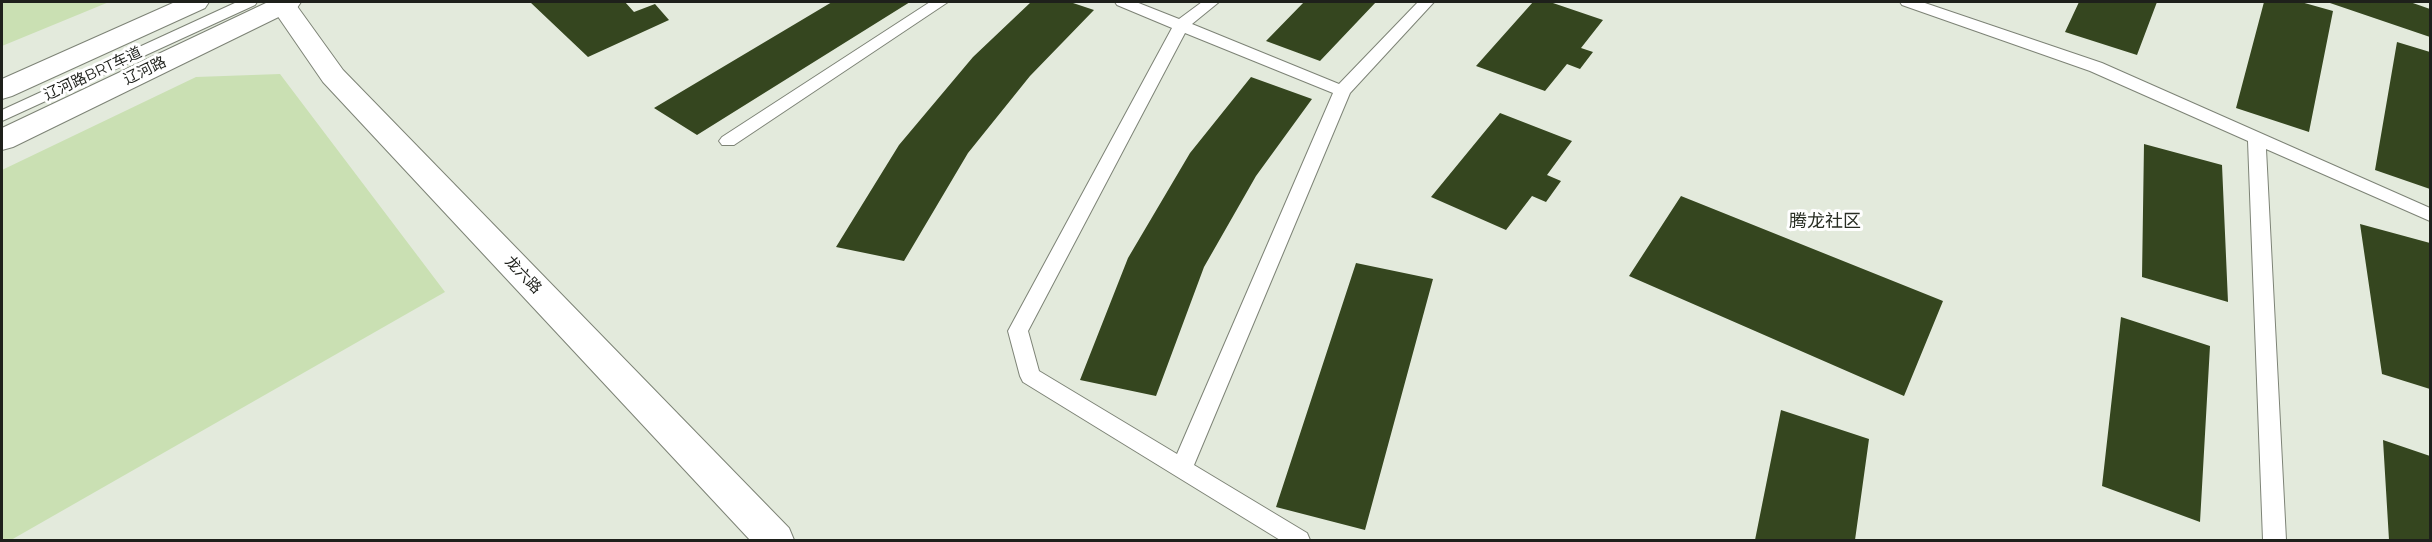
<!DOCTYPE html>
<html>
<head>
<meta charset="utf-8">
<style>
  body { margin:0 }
  #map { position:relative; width:2432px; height:542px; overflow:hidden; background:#e3eadc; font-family:Montserrat,sans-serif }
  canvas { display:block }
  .frame { position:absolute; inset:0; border:3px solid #1e201b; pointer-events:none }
</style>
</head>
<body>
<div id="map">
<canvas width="2432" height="542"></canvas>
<div class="frame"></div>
</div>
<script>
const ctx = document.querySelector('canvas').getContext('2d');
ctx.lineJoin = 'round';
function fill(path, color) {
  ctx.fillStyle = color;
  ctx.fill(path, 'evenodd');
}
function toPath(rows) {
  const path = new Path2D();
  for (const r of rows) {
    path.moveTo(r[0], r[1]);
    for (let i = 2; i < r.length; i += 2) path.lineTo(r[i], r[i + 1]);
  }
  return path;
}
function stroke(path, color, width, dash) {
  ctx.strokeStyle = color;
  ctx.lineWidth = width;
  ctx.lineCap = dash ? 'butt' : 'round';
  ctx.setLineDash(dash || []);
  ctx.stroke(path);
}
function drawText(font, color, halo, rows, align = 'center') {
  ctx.font = font + ' Montserrat,"Noto Sans SC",sans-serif';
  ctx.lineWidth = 6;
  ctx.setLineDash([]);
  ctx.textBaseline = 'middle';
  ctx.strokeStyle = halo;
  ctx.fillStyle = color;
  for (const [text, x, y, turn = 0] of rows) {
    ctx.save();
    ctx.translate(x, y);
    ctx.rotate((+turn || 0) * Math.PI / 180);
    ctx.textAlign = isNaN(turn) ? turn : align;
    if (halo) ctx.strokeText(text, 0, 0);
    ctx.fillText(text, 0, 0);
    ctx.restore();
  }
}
fill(toPath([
  [2,2,109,2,2,46],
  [280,74,445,292,11,540,2,540,2,170,196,77]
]), '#cae0b3');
fill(toPath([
  [530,2,625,2,634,12,655,4,669,20,588,57],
  [832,2,910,2,697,135,654,108],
  [1031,2,1070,2,1094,10,1030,76,968,153,904,261,836,247,899,145,973,57],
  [1304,2,1376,2,1320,61,1266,41],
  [1533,2,1550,2,1603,20,1581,48,1593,52,1580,69,1567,64,1545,91,1476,66],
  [2079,2,2157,2,2137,55,2065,32],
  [2264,2,2301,2,2333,11,2309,132,2236,108],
  [2327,2,2410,2,2430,9,2430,37],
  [2397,42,2430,52,2430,189,2375,170],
  [1251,77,1312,99,1256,176,1204,267,1156,396,1080,380,1128,258,1190,153],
  [1500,113,1572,141,1547,175,1561,181,1546,202,1532,196,1506,230,1431,197],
  [2144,144,2222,165,2228,302,2142,277],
  [1681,196,1943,301,1904,396,1629,276],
  [2360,224,2430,243,2430,389,2382,374],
  [1356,263,1433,279,1365,530,1276,507],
  [2121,317,2210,346,2200,522,2102,486],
  [1781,410,1869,439,1855,540,1755,540],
  [2383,440,2430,456,2430,540,2389,540]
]), '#35461f');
const lane = toPath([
  [237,2,257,2,255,5,2,121,2,110,237,2],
  [930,2,948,2,734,145,722,145,719,141,722,137,930,2],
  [1115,2,1136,2,1179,19,1202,2,1219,2,1192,24,1339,84,1418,2,1434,2,1350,93,1194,465,1307,533,1310,540,1280,540,1023,382,1020,376,1008,331,1172,28,1117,5,1115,2],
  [1185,33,1333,93,1177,454,1039,371,1028,331,1185,33],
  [1900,2,1922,2,2102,63,2430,208,2430,221,2266,149,2286,540,2263,540,2248,141,2090,71,1902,5,1900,2]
]);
const secondary = toPath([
  [268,2,294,2,343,70,789,528,794,540,750,540,323,82,268,2]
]);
const primary = toPath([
  [175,2,209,2,205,8,12,96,2,99,2,79,175,2],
  [268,2,301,2,297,8,13,147,2,150,2,128,268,2]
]);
stroke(lane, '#7d8376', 2);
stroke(secondary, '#7d8376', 2);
stroke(primary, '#7d8376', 2);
fill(lane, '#fff');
fill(secondary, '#fff');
fill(primary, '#fff');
drawText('15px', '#1e201b', '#fff', [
  ["辽河路",145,71,-26],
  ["辽河路BRT车道",93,74,-25],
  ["龙六路",523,275,46]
]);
drawText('18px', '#282e23', '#fff', [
  ["腾龙社区",1825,222]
]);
</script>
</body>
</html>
